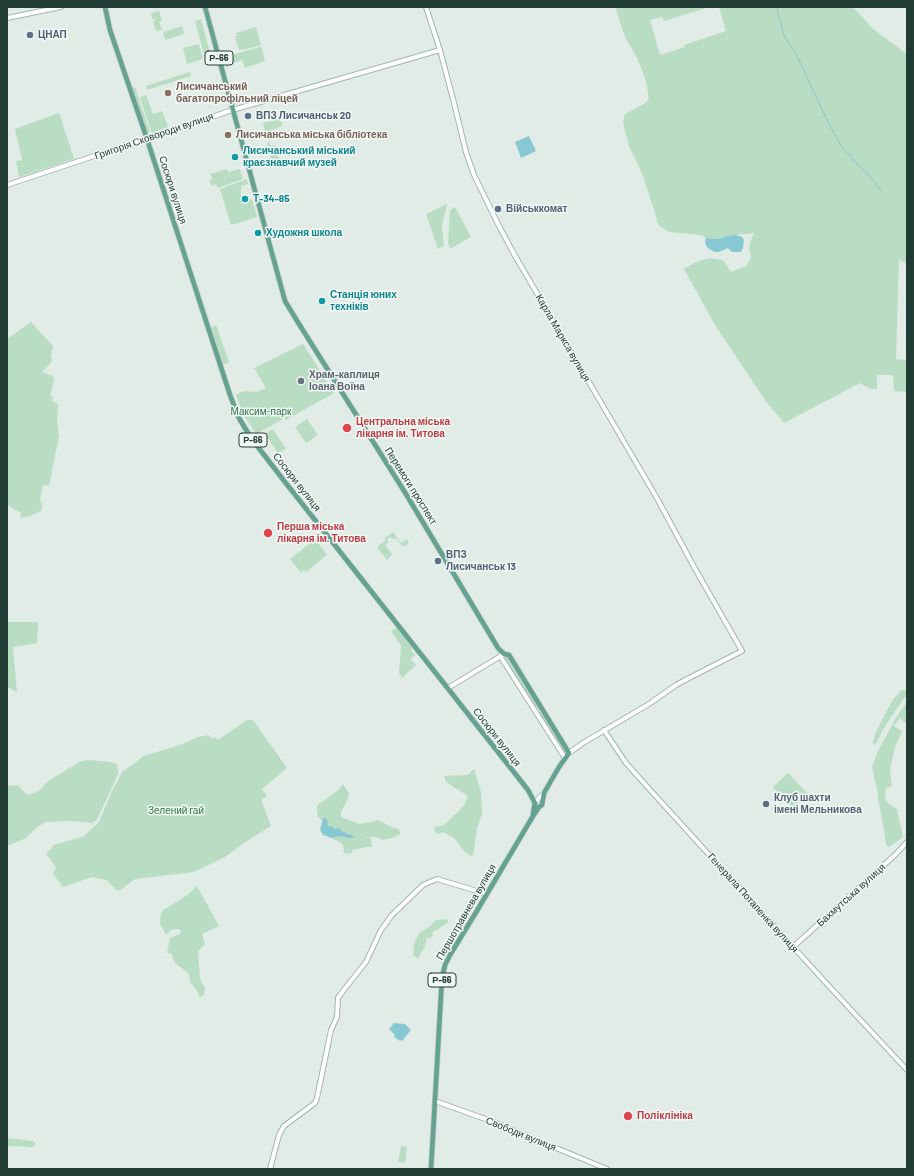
<!DOCTYPE html>
<html>
<head>
<meta charset="utf-8">
<style>
  body { margin:0 }
  #map { position:relative; width:914px; height:1176px; overflow:hidden; background:#e1ece6; font-family:Barlow,sans-serif }
  canvas { display:block }
  .frame { position:absolute; inset:0; border:8px solid #213c34; pointer-events:none }
</style>
</head>
<body>
<div id="map">
<canvas width="914" height="1176"></canvas>
<div class="frame"></div>
</div>
<script>
const ctx = document.querySelector('canvas').getContext('2d');
ctx.lineJoin = 'round';
function fill(path, color) {
  ctx.fillStyle = color;
  ctx.fill(path, 'evenodd');
}
function toPath(rows) {
  const path = new Path2D();
  for (const r of rows) {
    path.moveTo(r[0], r[1]);
    for (let i = 2; i < r.length; i += 2) path.lineTo(r[i], r[i + 1]);
  }
  return path;
}
function stroke(path, color, width, dash) {
  ctx.strokeStyle = color;
  ctx.lineWidth = width;
  ctx.lineCap = dash ? 'butt' : 'round';
  ctx.setLineDash(dash || []);
  ctx.stroke(path);
}
function drawText(font, color, halo, rows, align = 'center') {
  ctx.font = font + ' Barlow,sans-serif';
  ctx.lineWidth = 3;
  ctx.setLineDash([]);
  ctx.textBaseline = 'middle';
  ctx.strokeStyle = halo;
  ctx.fillStyle = color;
  for (const [text, x, y, turn = 0] of rows) {
    ctx.save();
    ctx.translate(x, y);
    ctx.rotate((+turn || 0) * Math.PI / 180);
    ctx.textAlign = isNaN(turn) ? turn : align;
    if (halo) ctx.strokeText(text, 0, 0);
    ctx.fillText(text, 0, 0);
    ctx.restore();
  }
}
fill(toPath([
  [615,7,710,7,664,21,662,17,650,20,660,55,685,47,684,45,726,31,719,7,853,7,873,29,907,54,907,264,899,259,896,359,907,360,907,392,894,391,893,375,877,375,877,389,870,389,860,383,784,423,767,403,715,325,684,269,694,263,702,260,709,258,723,260,731,272,746,266,751,258,749,249,750,242,754,233,727,236,719,239,706,238,701,235,669,232,661,227,657,222,656,216,642,173,629,146,623,123,625,114,644,104,649,99,648,97,648,93,646,81,637,58,625,37],
  [159,11,162,21,159,22,162,30,156,31,153,22,155,21,154,19,152,19,151,13],
  [201,19,211,56,205,58,195,21],
  [182,26,184,34,165,40,163,32],
  [256,27,261,45,246,49,239,50,235,37,237,36,236,33],
  [199,44,203,59,187,64,183,48],
  [260,47,262,48,265,61,245,68,242,60,227,65,228,69,227,69,224,57],
  [190,72,191,76,147,90,146,86],
  [135,87,150,132,147,133,132,89],
  [146,95,153,114,162,111,168,127,152,133,140,98,141,97],
  [59,113,74,159,19,177,16,161,22,160,15,129],
  [279,119,281,122,282,122,282,126,271,130,272,134,266,136,263,123],
  [269,142,271,147,275,145,281,164,273,167,267,143],
  [227,169,228,172,240,169,243,179,218,188,216,184,212,186,209,180,213,179,210,174],
  [247,179,248,184,241,186,241,196,244,200,252,199,257,217,231,225,220,189],
  [447,204,442,226,444,246,438,249,426,214],
  [455,207,471,237,450,249,448,243,450,210],
  [31,322,53,346,51,354,52,360,49,365,42,372,53,376,54,380,50,396,53,397,52,401,58,404,57,421,59,436,49,486,43,485,40,499,42,506,41,511,30,516,20,518,21,513,12,508,7,504,7,339],
  [216,325,229,362,225,364,223,364,211,327],
  [303,344,334,393,286,420,285,418,256,434,244,416,236,395,244,391,256,392,266,388,254,368],
  [307,419,318,435,306,443,295,427],
  [273,429,286,449,278,453,265,434],
  [393,532,401,543,407,539,409,543,405,546,403,546,401,545,396,538,393,539,390,537,387,539,388,543,385,545,392,554,391,556,387,560,377,547,385,541,385,538],
  [315,539,327,555,306,572,304,570,301,573,290,559],
  [7,622,38,622,37,643,13,647,17,692,12,690,7,686],
  [397,627,412,648,411,650,415,655,411,659,416,665,402,678,399,673,401,646,391,631],
  [506,656,508,656,539,706,538,708,534,707,504,659],
  [901,690,907,691,907,694,887,723,875,745,873,743,875,734,892,701],
  [907,702,907,720,905,723,900,718,894,726,902,731,895,747,890,769,892,786,886,789,885,793,886,801,890,805,897,809,903,837,889,847,886,845,884,829,878,799,878,794,872,767,878,751,897,716],
  [541,710,567,751,566,753,564,752,540,714,539,712],
  [247,720,253,720,287,768,262,789,267,796,262,799,262,802,271,826,241,845,225,857,194,872,135,879,119,891,115,889,107,880,92,877,63,887,53,874,56,867,46,854,54,845,84,836,99,822,112,791,122,772,144,756,183,744,198,737,209,735,212,739,215,737,218,740],
  [91,760,110,762,117,764,118,774,97,820,92,823,70,821,46,822,37,827,26,838,7,846,7,786,18,785,24,792,28,795,39,791,48,781,53,778,81,761],
  [474,769,481,792,482,814,477,828,473,857,465,852,453,837,443,832,438,834,434,831,435,827,444,825,460,810,464,805,468,796,446,782,444,776,468,775],
  [788,773,808,794,792,808,773,787],
  [343,784,349,793,348,799,341,812,341,817,359,824,366,823,378,820,391,827,399,829,400,834,395,837,383,840,377,837,363,837,371,838,372,847,366,847,353,850,351,854,344,853,343,850,344,849,343,845,340,842,335,840,332,838,341,836,348,838,328,826,323,818,322,821,318,817,317,808,318,805,337,791],
  [197,886,219,926,202,934,205,944,198,951,200,979,205,988,204,995,200,997,196,989,190,982,189,975,187,972,175,963,171,953,167,953,170,938,180,934,181,930,177,929,171,930,166,935,160,924,160,917,163,910,186,896],
  [449,919,447,923,432,933,433,936,431,938,427,938,425,946,418,959,413,955,414,944,417,937,419,933,429,927,436,920],
  [7,1138,33,1141,36,1144,32,1147,7,1146],
  [401,1146,407,1147,405,1163,398,1162]
]), '#b9ddc2');
fill(toPath([
  [529,136,536,151,521,158,515,142],
  [736,235,742,237,744,240,743,248,741,252,732,252,728,248,719,252,715,252,709,249,706,246,705,241,706,238,719,239,727,236],
  [323,818,327,819,328,826,333,827,334,829,340,828,341,831,356,837,349,838,341,836,332,838,323,835,320,830],
  [394,1023,405,1024,411,1030,402,1041,401,1040,400,1041,394,1037,395,1035,389,1029]
]), '#88c8d2');
stroke(toPath([
  [777,7,778,14,784,35,797,56,828,122,840,144,856,163,869,175,881,191]
]), '#88c8d2', 1);
const secondary = toPath([
  [426,7,440,50,454,103,466,152,474,175,498,224,514,254,658,500,693,565,742,651,691,677,676,685,649,704,583,743,569,753],
  [7,18,61,7],
  [7,185,151,137,190,125,229,111,440,50],
  [502,659,565,758],
  [448,688,504,654],
  [604,730,626,763,652,792,827,984,907,1070],
  [535,803,536,801,544,793],
  [793,947,895,855,907,842],
  [435,1101,491,1121,607,1169],
  [270,1169,279,1135,284,1126,315,1103,317,1098,331,1030,337,1017,338,998,343,991,366,962,381,930,392,915,423,885,437,879,487,894]
]);
const primary = toPath([
  [105,7,110,30,147,139,230,395,239,418,251,438,285,482,528,790,535,803,533,814],
  [205,7,285,301,299,324,406,494,498,648,504,654,509,655,569,753,559,767,544,793,542,805,539,807,533,816,478,909,450,955,445,965,442,978,431,1169]
]);
stroke(secondary, '#9fb7ae', 6);
stroke(primary, '#c1c8c6', 6);
stroke(secondary, '#fff', 4);
stroke(primary, '#64a291', 4.5);
for (const [x, y, r, color] of [
  [30,35,4,"#5c6f8a"],
  [168,93,4,"#8d6e63"],
  [248,116,4,"#5c6f8a"],
  [228,135,4,"#8d6e63"],
  [235,157,4,"#0f9aa8"],
  [245,199,4,"#0f9aa8"],
  [498,209,4,"#5c6f8a"],
  [258,233,4,"#0f9aa8"],
  [322,301,4,"#0f9aa8"],
  [301,381,4,"#6b7280"],
  [347,428,5,"#e0444e"],
  [268,533,5,"#e0444e"],
  [438,561,4,"#5c6f8a"],
  [766,804,4,"#5c6f8a"],
  [628,1116,5,"#e0444e"]
]) {
  const dot = new Path2D();
  dot.arc(x, y, r, 0, 2 * Math.PI);
  ctx.fillStyle = color;
  ctx.fill(dot);
  stroke(dot, '#f1f8f4', 1.5);
}
for (const [x, y, w] of [
  [219,58,28],
  [253,440,28],
  [442,980,28]
]) {
  const box = new Path2D();
  box.roundRect(x - w / 2, y - 7, w, 14, 3);
  ctx.fillStyle = '#f1f8f4';
  ctx.fill(box);
  stroke(box, '#213c34', 1);
}
drawText('bold 9px', '#213c34', null, [
  ["Р-66",219,58],
  ["Р-66",253,440],
  ["Р-66",442,980]
]);
drawText('bold 10px', '#4e5e75', '#f1f8f4', [
  ["ЦНАП",38,35],
  ["ВПЗ Лисичанськ 20",256,116],
  ["Військкомат",506,209],
  ["ВПЗ",446,555],
  ["Лисичанськ 13",446,567],
  ["Клуб шахти",774,798],
  ["імені Мельникова",774,810]
], 'left');
drawText('bold 10px', '#785e54', '#f1f8f4', [
  ["Лисичанський",176,87],
  ["багатопрофільний ліцей",176,99],
  ["Лисичанська мiська бiблiотека",236,135]
], 'left');
drawText('10px', '#213c34', '#f1f8f4', [
  ["Григорія Сковороди вулиця",154,136,-19],
  ["Сосюри вулиця",173,190,72],
  ["Карла Маркса вулиця",563,338,60],
  ["Сосюри вулиця",297,482,52],
  ["Перемоги проспект",411,486,58],
  ["Сосюри вулиця",497,737,52],
  ["Бахмутська вулиця",851,895,-42],
  ["Генерала Потапенка вулиця",753,903,48],
  ["Першотравнева вулиця",466,912,-60],
  ["Свободи вулиця",521,1134,22]
]);
drawText('bold 10px', '#0d838f', '#f1f8f4', [
  ["Лисичанський міський",243,151],
  ["краєзнавчий музей",243,163],
  ["Т-34-85",253,199],
  ["Художня школа",266,233],
  ["Станція юних",330,295],
  ["техніків",330,307]
], 'left');
drawText('bold 10px', '#5b616d', '#f1f8f4', [
  ["Храм-каплиця",309,375],
  ["Іоана Воїна",309,387]
], 'left');
drawText('10px', '#2b7445', '#f1f8f4', [
  ["Максим-парк",261,412],
  ["Зелений гай",176,811]
]);
drawText('bold 10px', '#be3a42', '#f1f8f4', [
  ["Центральна міська",356,422],
  ["лікарня ім. Титова",356,434],
  ["Перша міська",277,527],
  ["лікарня ім. Титова",277,539],
  ["Поліклініка",637,1116]
], 'left');
</script>
</body>
</html>
